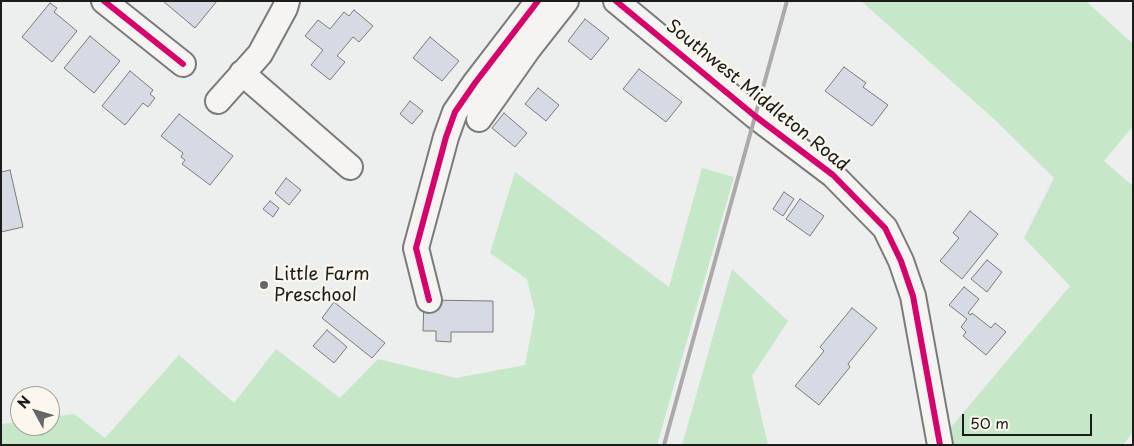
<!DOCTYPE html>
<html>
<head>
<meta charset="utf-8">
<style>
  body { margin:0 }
  #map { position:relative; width:1134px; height:446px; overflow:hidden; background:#edeeee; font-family:"Playpen Sans",sans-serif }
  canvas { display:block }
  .frame { position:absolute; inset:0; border:2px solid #1c1c1c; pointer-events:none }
  .north { position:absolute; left:10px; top:386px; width:50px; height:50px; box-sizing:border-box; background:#fbf7ec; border:1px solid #a29f99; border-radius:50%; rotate:309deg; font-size:14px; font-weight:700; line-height:20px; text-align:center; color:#1c1c1c }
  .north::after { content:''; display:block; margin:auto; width:18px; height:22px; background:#656666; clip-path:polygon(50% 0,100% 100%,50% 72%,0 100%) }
  .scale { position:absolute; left:962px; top:414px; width:130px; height:22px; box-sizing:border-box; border:2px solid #1c1c1c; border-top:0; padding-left:6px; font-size:15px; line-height:18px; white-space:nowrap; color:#1c1c1c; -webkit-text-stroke:4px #fbf7ec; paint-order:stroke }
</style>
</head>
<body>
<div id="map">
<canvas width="1134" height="446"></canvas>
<div class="frame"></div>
<div class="north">N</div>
<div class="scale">50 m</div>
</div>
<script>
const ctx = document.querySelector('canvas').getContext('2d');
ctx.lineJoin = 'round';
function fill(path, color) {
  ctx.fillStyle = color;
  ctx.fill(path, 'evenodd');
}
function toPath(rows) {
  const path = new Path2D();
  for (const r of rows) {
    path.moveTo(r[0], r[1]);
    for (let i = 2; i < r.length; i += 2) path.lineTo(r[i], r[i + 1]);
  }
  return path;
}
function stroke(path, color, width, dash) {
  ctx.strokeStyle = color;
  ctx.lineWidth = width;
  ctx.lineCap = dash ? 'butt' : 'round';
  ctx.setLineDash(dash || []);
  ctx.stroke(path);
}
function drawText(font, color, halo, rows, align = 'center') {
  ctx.font = font + ' "Playpen Sans",sans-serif';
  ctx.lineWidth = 4.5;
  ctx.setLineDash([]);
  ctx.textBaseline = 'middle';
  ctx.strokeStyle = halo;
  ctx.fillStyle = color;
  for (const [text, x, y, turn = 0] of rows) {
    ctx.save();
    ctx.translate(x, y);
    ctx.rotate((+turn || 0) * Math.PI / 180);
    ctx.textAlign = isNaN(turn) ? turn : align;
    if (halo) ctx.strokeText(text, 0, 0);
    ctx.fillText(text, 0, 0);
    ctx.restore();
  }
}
fill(toPath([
  [861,1,1089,1,1088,3,1133,44,1133,126,1104,161,1133,186,1133,432,1123,445,948,445,946,433,1070,286,1024,238,1054,178,993,118],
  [702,168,734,177,657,445,1,445,1,424,20,422,20,426,50,426,50,417,74,414,105,438,179,355,234,403,276,349,340,398,378,359,456,378,525,365,535,312,527,279,490,253,515,172,669,287],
  [732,269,788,321,752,376,768,445,682,445]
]), '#c6e8c9');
const building = toPath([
  [163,1,217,1,195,28,163,1],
  [50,3,57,8,54,12,77,31,52,62,22,37,50,3],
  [354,10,373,26,359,42,353,37,337,56,345,62,330,80,311,65,323,50,305,36,318,20,330,29,344,12,349,16,354,10],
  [585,19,609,38,591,60,568,41,585,19],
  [90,36,120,61,94,93,64,68,90,36],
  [430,37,459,61,442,81,413,58,430,37],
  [844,67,866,83,863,87,888,105,872,126,825,91,844,67],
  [639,69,682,102,666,122,623,89,639,69],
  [130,71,153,90,150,94,155,98,148,107,143,103,125,125,102,106,130,71],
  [538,88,559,105,546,121,525,104,538,88],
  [410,101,423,111,412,124,400,114,410,101],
  [504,113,527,133,515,147,492,128,504,113],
  [179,114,233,156,210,185,182,164,185,160,181,157,183,153,161,136,179,114],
  [10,170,23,227,1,232,1,172,10,170],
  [286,178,301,190,289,205,275,193,286,178],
  [784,192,794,199,783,216,773,209,784,192],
  [800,199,824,216,810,236,786,219,800,199],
  [270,201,279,208,273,217,263,209,270,201],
  [970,211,998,234,962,279,940,261,959,238,953,233,970,211],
  [987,260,1002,272,987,292,971,279,987,260],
  [964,287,979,299,968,313,971,315,972,313,991,328,995,323,1006,332,986,355,963,336,966,332,961,327,967,319,949,305,964,287],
  [424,300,493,301,493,332,451,332,451,342,436,341,436,331,423,331,424,300],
  [334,302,385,343,372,358,322,318,334,302],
  [852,308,877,328,848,364,850,367,819,405,795,386,824,351,820,347,852,308],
  [327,330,347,347,334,363,313,346,327,330]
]);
fill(building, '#d6dae3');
stroke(building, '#7a7a7a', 1);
const minor = toPath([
  [104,1,183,64],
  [616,1,755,116,833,175,885,228,901,261,913,296,940,445],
  [242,73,350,167],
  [218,101,260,54,285,8,287,1],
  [479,119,529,48,566,1],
  [429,300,416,248,446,137,455,112,475,83,538,1]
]);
stroke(minor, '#7a7a7a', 28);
stroke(minor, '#f5f4f1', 24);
stroke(toPath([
  [664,445,787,1]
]), '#abaaa8', 4);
stroke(toPath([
  [104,1,183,64],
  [616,1,755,116,833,175,885,228,901,261,913,296,940,445],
  [429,300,416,248,446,137,455,112,475,83,538,1]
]), '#d6006c', 6);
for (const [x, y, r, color] of [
  [264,285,5,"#656666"]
]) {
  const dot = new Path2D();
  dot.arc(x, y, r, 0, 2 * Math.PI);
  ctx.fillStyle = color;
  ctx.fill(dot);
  stroke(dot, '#fbf7ec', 2);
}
drawText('18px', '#1c1c1c', '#fbf7ec', [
  ["Southwest Middleton Road",757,96,39]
]);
drawText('18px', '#1c1c1c', '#fbf7ec', [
  ["Little Farm",274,275],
  ["Preschool",274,296]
], 'left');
</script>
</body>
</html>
